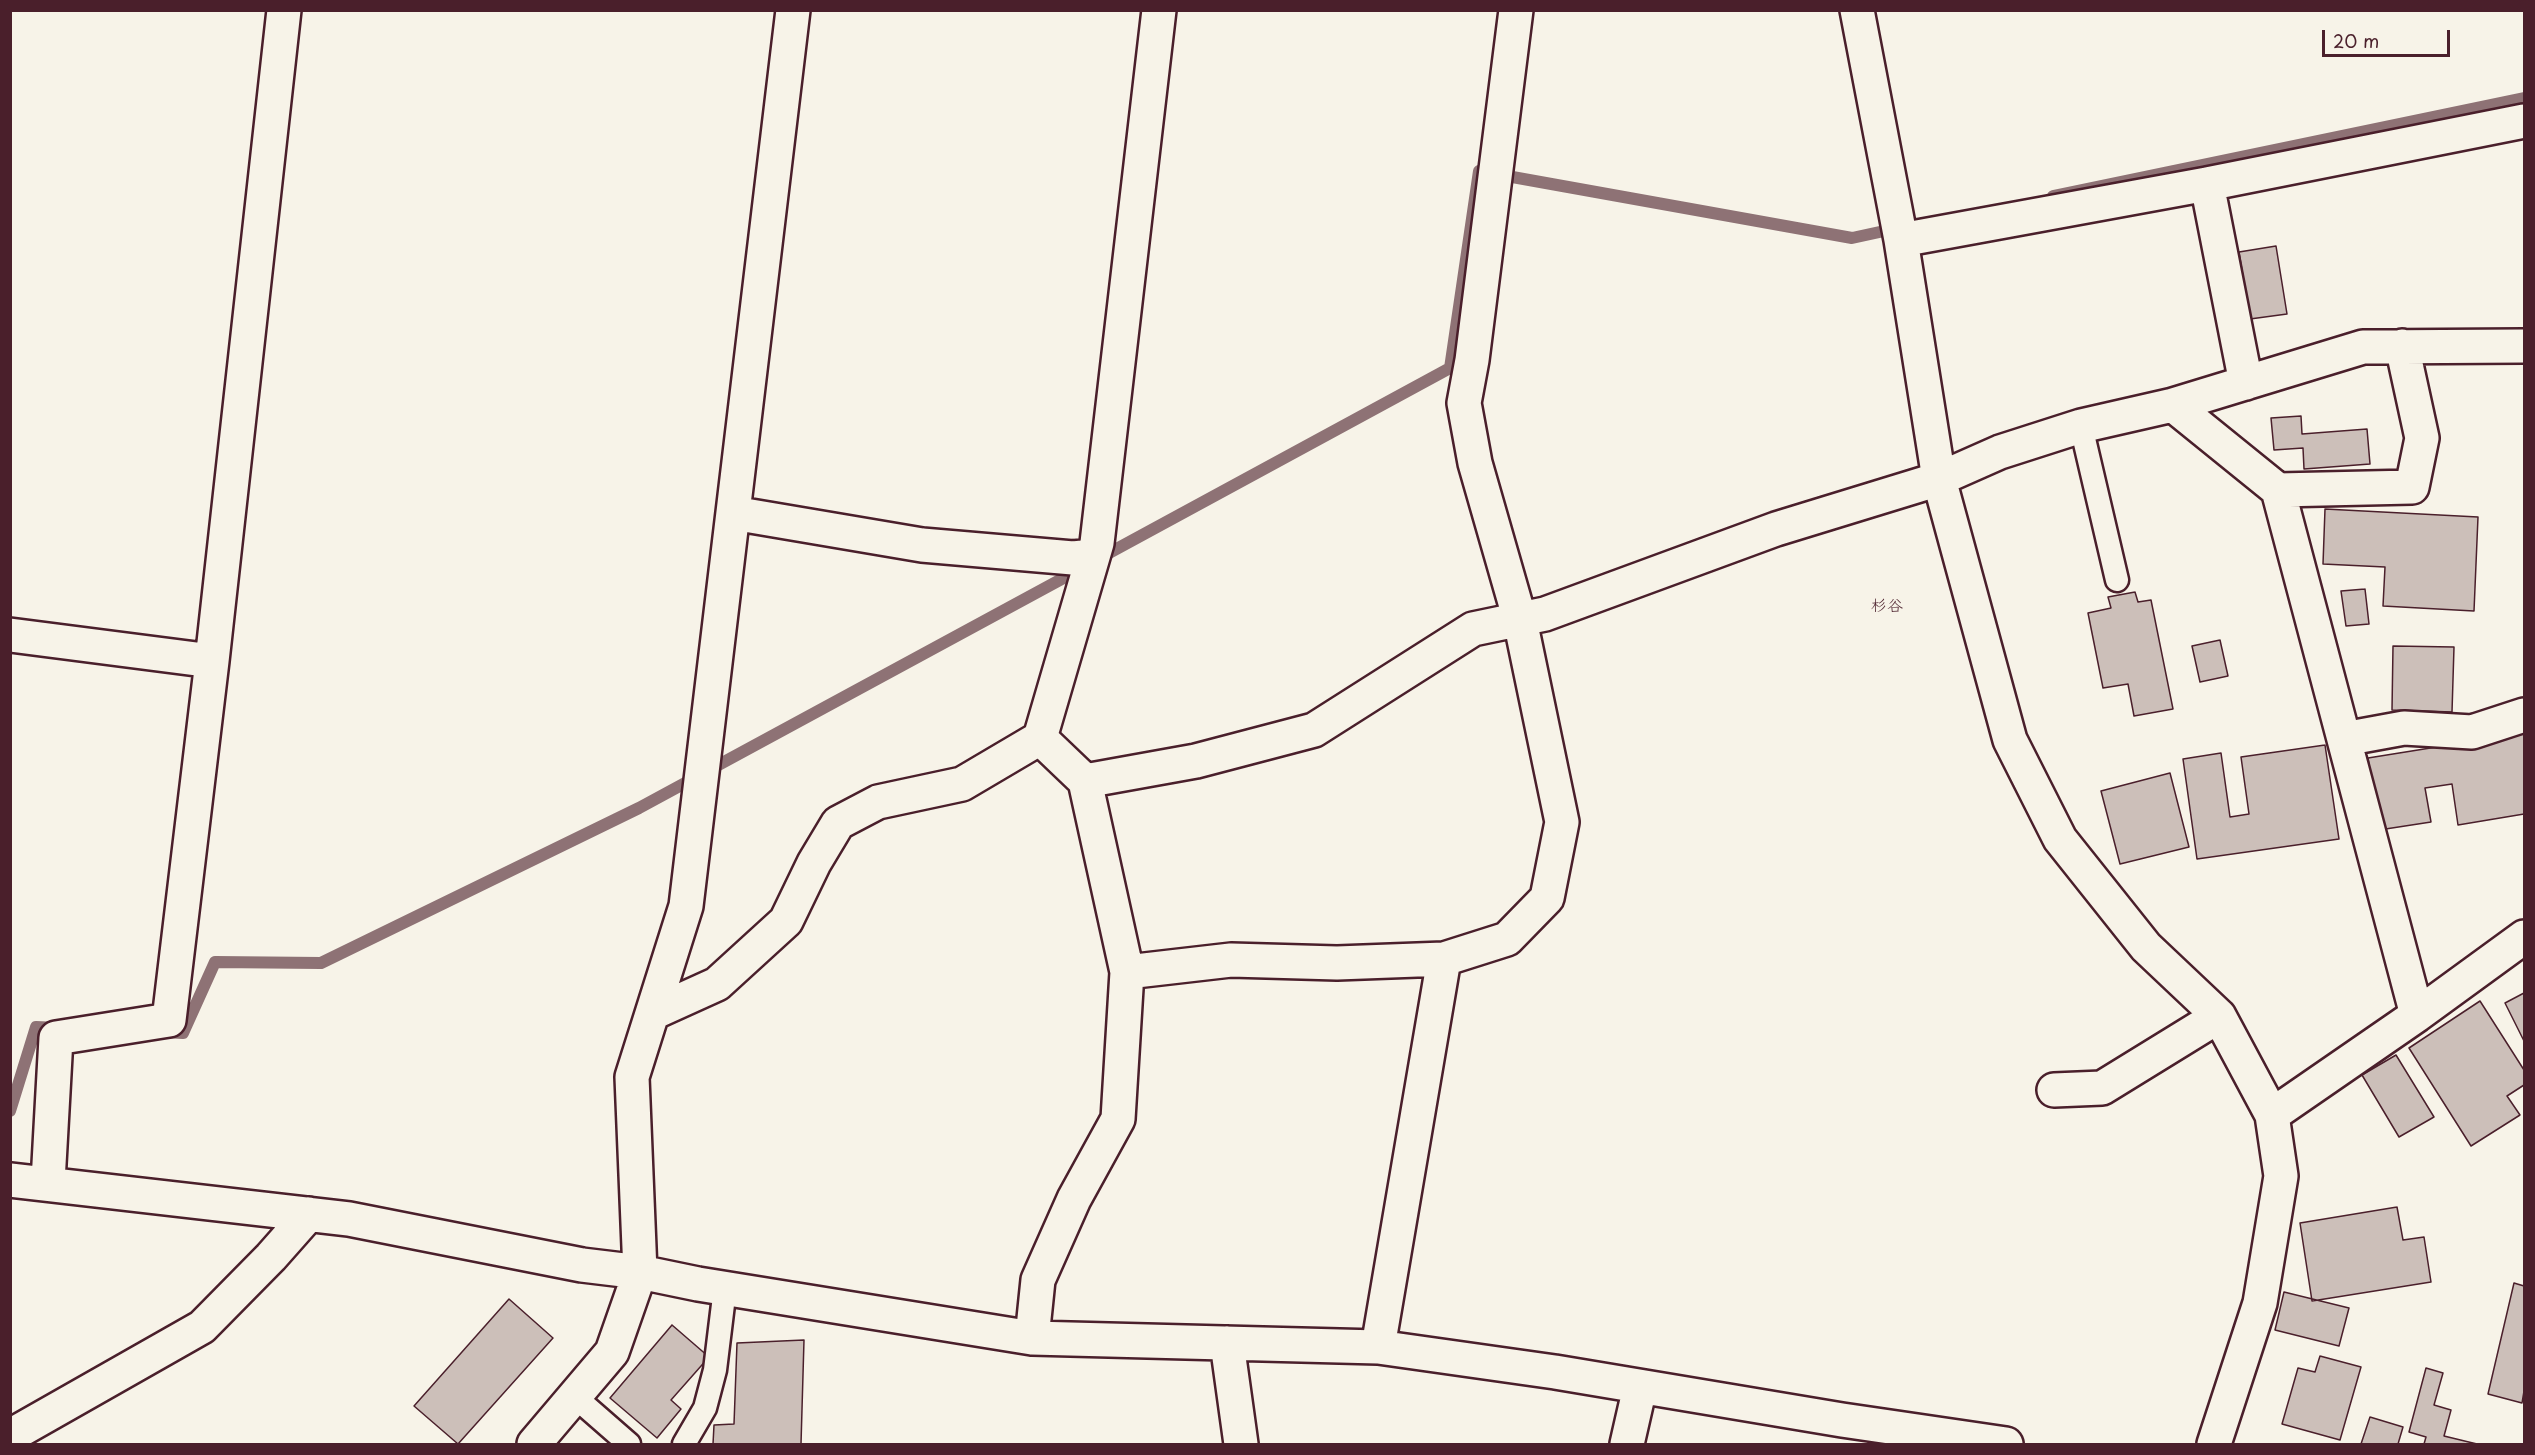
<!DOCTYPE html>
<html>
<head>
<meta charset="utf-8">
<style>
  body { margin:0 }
  #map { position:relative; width:2535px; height:1455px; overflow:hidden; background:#f7f3e8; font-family:"Playpen Sans",sans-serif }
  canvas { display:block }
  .frame { position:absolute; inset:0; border:12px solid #4a1f2b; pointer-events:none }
  .scale { position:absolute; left:2322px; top:30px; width:128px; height:27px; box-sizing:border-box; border:3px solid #4a1f2b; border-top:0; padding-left:8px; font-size:18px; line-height:21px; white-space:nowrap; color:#4a1f2b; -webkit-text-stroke:4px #f7f3e8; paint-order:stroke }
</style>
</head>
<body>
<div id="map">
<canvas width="2535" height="1455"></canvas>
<div class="frame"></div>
<div class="scale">20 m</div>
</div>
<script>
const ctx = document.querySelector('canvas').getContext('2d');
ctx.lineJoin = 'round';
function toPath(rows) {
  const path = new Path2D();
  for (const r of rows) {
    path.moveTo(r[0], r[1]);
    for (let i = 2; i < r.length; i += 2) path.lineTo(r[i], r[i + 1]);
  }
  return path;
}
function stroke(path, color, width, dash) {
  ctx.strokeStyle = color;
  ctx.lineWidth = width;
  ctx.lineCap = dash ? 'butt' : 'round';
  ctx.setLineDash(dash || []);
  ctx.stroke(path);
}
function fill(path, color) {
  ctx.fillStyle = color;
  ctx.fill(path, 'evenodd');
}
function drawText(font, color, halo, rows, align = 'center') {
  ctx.font = font + ' "Playpen Sans","Klee One",sans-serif';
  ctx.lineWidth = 6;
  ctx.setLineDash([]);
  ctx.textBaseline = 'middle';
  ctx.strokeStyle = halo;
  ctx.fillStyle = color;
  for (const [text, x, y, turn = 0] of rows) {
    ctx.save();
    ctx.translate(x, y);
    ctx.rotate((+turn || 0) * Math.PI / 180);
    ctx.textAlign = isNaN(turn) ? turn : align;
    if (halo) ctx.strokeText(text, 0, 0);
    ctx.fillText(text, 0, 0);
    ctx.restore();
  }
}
stroke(toPath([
  [2053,196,2524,98],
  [1098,559,1450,368,1479,171,1852,238,1898,228],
  [163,1032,183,1033,215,962,321,963,639,808,1082,568],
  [10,1111,36,1027,59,1028]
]), '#8e7275', 12);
const building = toPath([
  [2276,246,2287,314,2250,319,2239,252,2276,246],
  [2301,416,2302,434,2367,429,2370,464,2304,469,2303,448,2274,450,2271,418,2301,416],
  [2325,509,2478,517,2474,611,2383,606,2385,567,2323,564,2325,509],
  [2365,589,2369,624,2346,626,2341,591,2365,589],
  [2135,592,2138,602,2151,600,2173,709,2134,716,2128,684,2103,688,2088,613,2111,608,2108,597,2135,592],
  [2220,640,2228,676,2200,682,2192,646,2220,640],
  [2393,646,2454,647,2452,712,2392,710,2393,646],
  [2524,733,2524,814,2458,825,2452,784,2425,788,2431,822,2379,830,2368,758,2524,733],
  [2325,745,2339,839,2197,859,2183,759,2221,753,2230,817,2249,814,2241,757,2325,745],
  [2170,773,2189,847,2120,864,2101,791,2170,773],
  [2524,993,2524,1041,2505,1003,2524,993],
  [2480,1001,2524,1070,2524,1085,2507,1096,2520,1115,2471,1146,2409,1048,2480,1001],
  [2396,1055,2434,1117,2399,1137,2362,1075,2396,1055],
  [2397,1207,2403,1240,2424,1237,2431,1282,2312,1301,2300,1223,2397,1207],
  [2514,1283,2524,1286,2524,1391,2522,1403,2488,1394,2514,1283],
  [2284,1292,2349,1308,2339,1346,2275,1330,2284,1292],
  [509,1299,553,1338,458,1444,414,1406,509,1299],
  [672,1325,709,1357,671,1400,681,1409,657,1438,610,1398,672,1325],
  [804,1340,801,1444,713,1444,714,1425,734,1424,737,1343,804,1340],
  [2320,1356,2361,1367,2340,1440,2282,1424,2298,1368,2315,1372,2320,1356],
  [2426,1368,2443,1373,2434,1405,2451,1410,2444,1436,2477,1444,2424,1444,2426,1437,2409,1432,2426,1368],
  [2370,1417,2403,1427,2398,1444,2361,1444,2370,1417]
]);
fill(building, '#ccbfb9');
stroke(building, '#4a1f2b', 1.5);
const lane = toPath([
  [2081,426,2117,580],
  [574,1396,629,1444],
  [684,1444,705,1408,715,1370,725,1288]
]);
const street = toPath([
  [1857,10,1901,240,1939,479,2010,740,2060,839,2146,947,2219,1016,2272,1115,2281,1176,2260,1303,2214,1444],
  [2207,184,2524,121],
  [1901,240,2207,184,2246,383],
  [2173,405,2278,490,2417,1015],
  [2278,490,2412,487,2422,438,2402,346],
  [733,513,922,545,1073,558,1093,556],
  [10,635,212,661],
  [2344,739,2404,728,2472,732,2524,715],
  [1085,781,1040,738,1097,543,1159,10],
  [1444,959,1507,939,1547,898,1562,822,1520,620,1475,463,1464,403,1472,360,1516,10],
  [1127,972,1231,960,1337,963,1444,959,1378,1347],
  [653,1013,717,984,786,921,814,863,838,823,878,802,962,784,1040,738],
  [2054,1090,2102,1088,2219,1016],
  [2272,1115,2417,1015,2524,937],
  [10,1180,349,1219,582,1265,640,1272,698,1284,1032,1338,1378,1347,1555,1372,1842,1420,2006,1444],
  [48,1182,56,1038,169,1020,212,661,284,10],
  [1032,1338,1038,1280,1074,1199,1118,1119,1127,972,1085,781,1196,761,1314,730,1473,629,1545,614,1776,529,1939,479,2000,452,2081,426,2173,405,2363,347,2524,346],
  [1227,1343,1241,1444],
  [10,1436,202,1327,271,1257,309,1214],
  [534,1444,612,1352,640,1272,632,1077,686,906,793,10],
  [1627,1444,1640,1387]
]);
stroke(lane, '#4a1f2b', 27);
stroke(street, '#4a1f2b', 38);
stroke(lane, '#f7f3e8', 22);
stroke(street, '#f7f3e8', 33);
drawText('16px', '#4a1f2b', '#f7f3e8', [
  ["杉谷",1887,607]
]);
</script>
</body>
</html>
